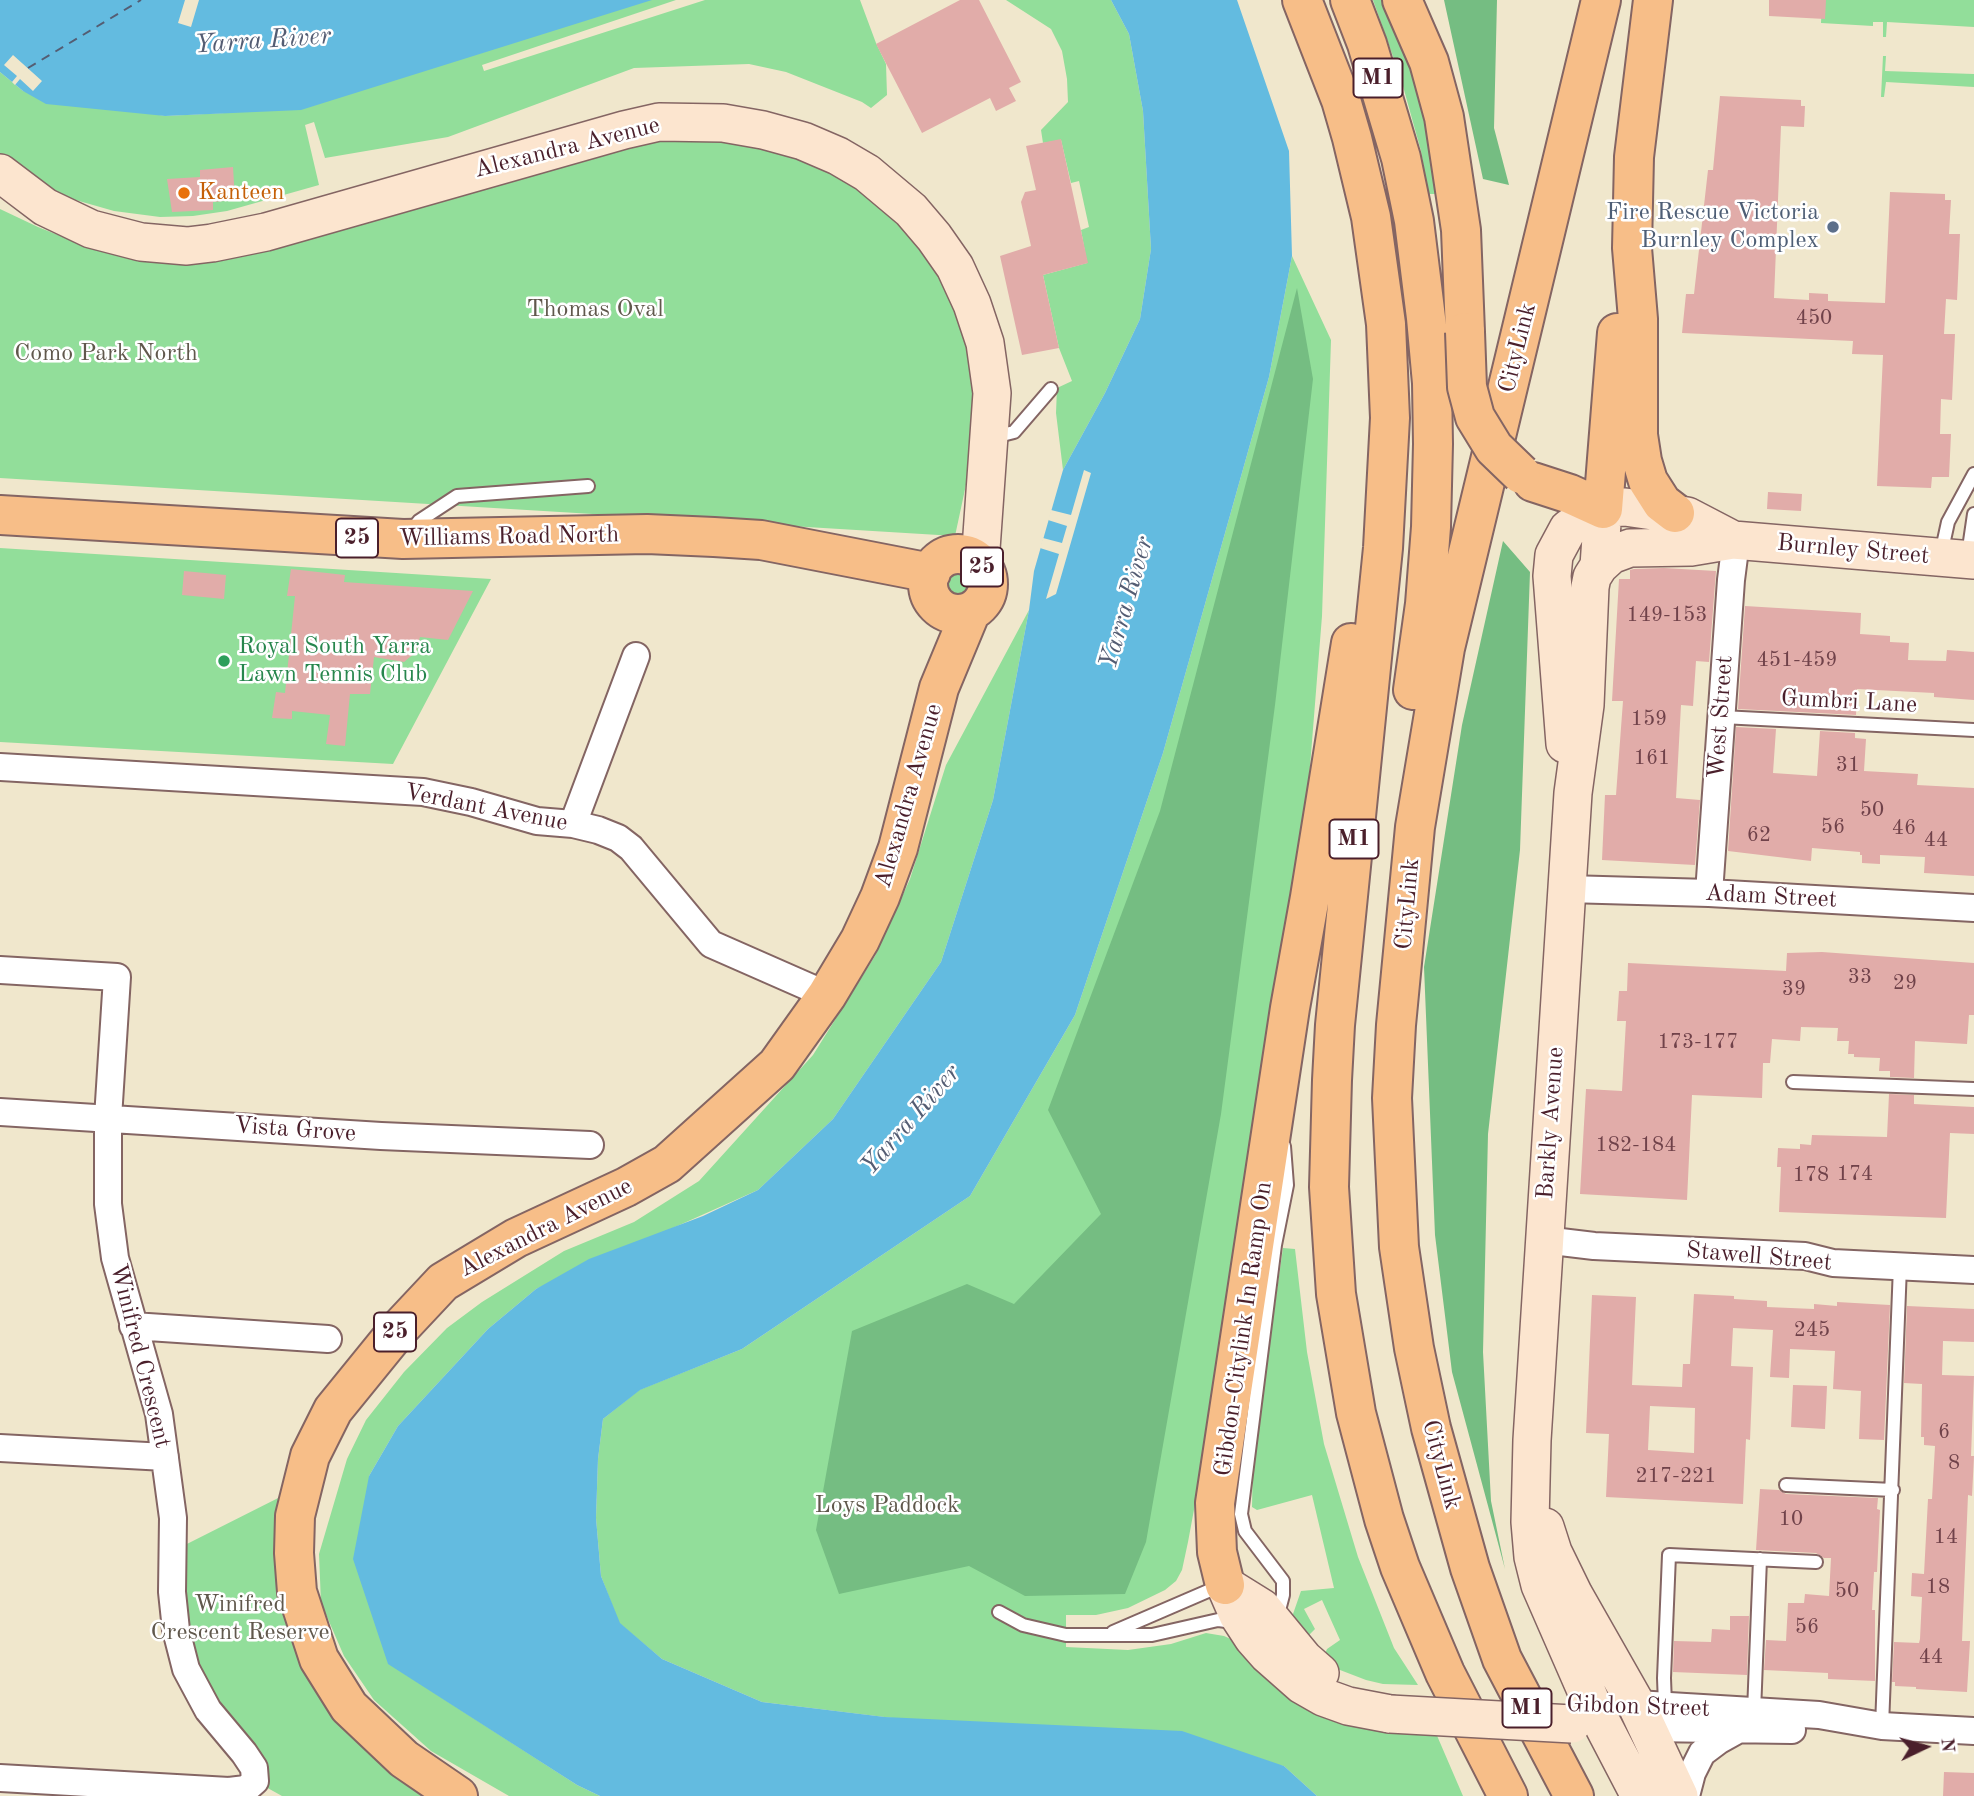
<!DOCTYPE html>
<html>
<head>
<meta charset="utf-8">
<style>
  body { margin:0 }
  #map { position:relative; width:1974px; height:1796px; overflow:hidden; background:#f0e7cc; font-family:"Old Standard TT",serif }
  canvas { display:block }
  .north { position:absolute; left:1890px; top:1712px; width:70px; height:70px; -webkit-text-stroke:5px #fff; paint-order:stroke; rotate:85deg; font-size:19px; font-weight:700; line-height:28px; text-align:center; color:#4a1f2b }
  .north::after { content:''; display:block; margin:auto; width:24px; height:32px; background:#4a1f2b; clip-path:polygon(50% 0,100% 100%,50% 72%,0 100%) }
</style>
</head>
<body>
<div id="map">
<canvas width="1974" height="1796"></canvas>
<div class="north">N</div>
</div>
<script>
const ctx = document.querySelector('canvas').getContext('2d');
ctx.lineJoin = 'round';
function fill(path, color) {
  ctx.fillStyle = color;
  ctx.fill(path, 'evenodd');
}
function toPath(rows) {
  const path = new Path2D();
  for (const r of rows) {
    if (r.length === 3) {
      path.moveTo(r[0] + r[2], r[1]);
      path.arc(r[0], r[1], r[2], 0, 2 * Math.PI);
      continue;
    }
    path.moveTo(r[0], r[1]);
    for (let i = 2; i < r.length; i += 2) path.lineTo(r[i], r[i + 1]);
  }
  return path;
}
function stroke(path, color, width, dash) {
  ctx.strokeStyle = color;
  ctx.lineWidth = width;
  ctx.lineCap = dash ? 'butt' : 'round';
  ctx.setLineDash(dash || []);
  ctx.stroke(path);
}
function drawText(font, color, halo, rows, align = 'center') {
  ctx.font = font + ' "Old Standard TT",serif';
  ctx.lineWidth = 5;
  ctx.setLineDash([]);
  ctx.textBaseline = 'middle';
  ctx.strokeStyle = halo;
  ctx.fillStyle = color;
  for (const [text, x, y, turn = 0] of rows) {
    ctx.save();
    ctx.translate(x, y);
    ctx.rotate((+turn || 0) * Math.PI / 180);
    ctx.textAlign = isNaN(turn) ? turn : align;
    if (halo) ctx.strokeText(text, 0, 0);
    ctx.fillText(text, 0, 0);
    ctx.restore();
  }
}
fill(toPath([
  [550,0,676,0,482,65,484,71,705,0,860,0,876,43,886,64,887,95,871,108,862,102,786,72,749,64,634,68,448,137,325,158,314,122,305,125,319,185,227,211,193,216,160,217,114,211,72,199,30,178,0,156,0,72,23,91,165,116,225,113],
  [1006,0,1111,0,1129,34,1143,111,1151,249,1140,319,1105,393,1063,470,1056,413,1057,388,1072,381,1059,348,1043,275,1087,263,1081,230,1089,227,1079,181,1071,183,1061,140,1043,143,1041,130,1068,102,1067,79,1062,51,1051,29],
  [1373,0,1388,0,1405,36,1435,156,1440,194,1428,194,1421,151,1401,79],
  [1822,0,1974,0,1974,27,1887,22,1886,37,1883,37,1883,22,1873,22,1873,26,1821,23],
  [1883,56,1886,56,1885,71,1974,74,1974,87,1886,82,1884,97,1881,97],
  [657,134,793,148,888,207,934,262,967,339,974,375,973,452,955,536,0,478,0,209,38,227,73,241,121,252],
  [1292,256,1331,340,1322,616,1309,779,1208,1434,1188,1542,1182,1570,1176,1581,1165,1590,1128,1608,1096,1615,1066,1615,1066,1647,1128,1650,1171,1644,1206,1633,1224,1636,1435,1731,1463,1796,1317,1796,1284,1766,762,1702,662,1659,619,1623,601,1576,596,1518,598,1459,603,1419,639,1390,742,1349,970,1196,1075,1015,1163,753,1269,377],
  [0,548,491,579,393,764,0,742],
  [960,585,14],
  [1029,610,993,800,941,962,833,1119,758,1190,536,1289,488,1329,398,1426,369,1476,388,1663,577,1785,600,1796,509,1796,431,1751,374,1700,344,1656,321,1603,319,1554,347,1459,366,1420,404,1372,447,1328,482,1302,564,1251,634,1222,699,1181,813,1055,875,956,910,879,946,765],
  [1283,1248,1295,1249,1307,1352,1324,1444,1358,1557,1394,1648,1418,1685,1383,1684,1366,1680,1327,1665,1324,1656,1327,1649,1340,1640,1322,1600,1304,1609,1315,1629,1305,1639,1295,1627,1293,1614,1301,1591,1334,1588,1312,1495,1257,1510,1252,1507,1253,1458],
  [302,1486,319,1659,458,1796,282,1796,255,1781,176,1630,173,1551]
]), '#92de9a');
fill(toPath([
  [1444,0,1497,0,1494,128,1509,185,1483,179],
  [1297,288,1313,379,1275,705,1221,1114,1146,1542,1125,1594,1025,1596,969,1566,839,1594,816,1530,852,1331,967,1284,1014,1304,1101,1214,1048,1110,1160,811],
  [1503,541,1530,572,1520,850,1488,1134,1483,1352,1491,1501,1505,1569,1452,1372,1435,1235,1424,967,1462,725]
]), '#75bd82');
fill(toPath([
  [0,0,652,0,301,110,165,116,46,104,23,91,0,72],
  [1111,0,1237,0,1289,151,1292,256,1269,377,1163,753,1075,1015,970,1196,742,1349,640,1390,603,1419,598,1459,596,1518,601,1576,620,1623,662,1659,762,1702,885,1717,1182,1731,1284,1766,1317,1796,600,1796,577,1785,388,1664,353,1559,369,1476,398,1426,488,1329,536,1289,589,1259,703,1216,758,1190,833,1119,941,962,993,800,1029,610,1034,571,1063,470,1105,393,1140,319,1151,249,1143,111,1129,34]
]), '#63bbe0');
fill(toPath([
  [185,0,199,0,191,27,178,23],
  [13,55,42,81,33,91,20,79,15,85,12,82,17,76,4,65],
  [1084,470,1091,473,1056,594,1046,599,1059,554,1040,548,1043,538,1062,543,1067,526,1048,520,1051,510,1071,515]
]), '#f0e7cc');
stroke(toPath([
  [28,68,141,0]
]), '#545d73', 2, [9, 7]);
fill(toPath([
  [960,0,979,0,1021,82,1009,88,1016,101,996,111,990,98,922,133,876,44],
  [1769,0,1826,0,1825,19,1769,16],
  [1720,96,1801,100,1801,106,1805,106,1804,127,1781,126,1774,298,1809,300,1809,293,1828,294,1828,301,1885,303,1890,192,1945,194,1945,200,1951,200,1949,234,1960,234,1957,300,1946,299,1944,334,1955,334,1952,400,1941,399,1940,434,1951,434,1949,477,1932,477,1931,488,1877,486,1883,355,1852,354,1853,341,1682,333,1686,294,1694,294,1708,170,1713,170],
  [1061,139,1088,263,1043,275,1059,348,1022,355,1000,256,1031,246,1021,202,1025,192,1036,190,1026,146],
  [233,167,235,200,213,202,213,210,172,212,167,179,200,177,200,170],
  [1768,492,1802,494,1801,511,1767,509],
  [1664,568,1716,571,1709,662,1696,661,1693,706,1681,705,1676,798,1700,800,1695,865,1602,860,1605,795,1616,795,1623,701,1612,701,1619,579,1630,579,1630,570,1634,569],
  [291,569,345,575,344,582,473,591,448,640,420,637,416,652,404,662,374,657,370,694,350,694,345,746,326,744,330,715,292,711,292,719,272,718,276,692,285,693,295,596,287,596],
  [184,571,226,575,224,599,182,595],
  [1745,606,1861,613,1860,634,1890,636,1890,642,1909,643,1908,660,1946,661,1947,650,1974,652,1974,700,1934,697,1934,693,1857,689,1856,715,1738,709],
  [1736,727,1776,729,1773,773,1817,776,1820,731,1855,733,1855,738,1866,739,1864,771,1918,774,1917,785,1974,788,1974,876,1924,873,1925,857,1880,855,1880,864,1862,863,1862,855,1860,855,1860,852,1812,848,1811,861,1728,851],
  [1822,952,1974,963,1974,1015,1969,1015,1967,1044,1915,1041,1914,1078,1890,1077,1890,1071,1879,1071,1880,1058,1854,1057,1854,1054,1848,1054,1849,1041,1837,1041,1838,1028,1801,1027,1800,1041,1772,1039,1770,1063,1763,1063,1762,1098,1692,1095,1687,1200,1580,1194,1586,1089,1622,1091,1626,1021,1617,1021,1619,991,1627,991,1628,963,1786,971,1787,953],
  [1889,1094,1914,1095,1914,1104,1974,1107,1974,1134,1950,1133,1946,1218,1779,1212,1781,1167,1777,1167,1778,1148,1800,1149,1800,1144,1811,1145,1812,1135,1887,1137],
  [1694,1294,1734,1296,1734,1299,1767,1301,1767,1307,1814,1309,1814,1304,1837,1306,1837,1302,1890,1305,1884,1440,1859,1439,1861,1391,1833,1389,1835,1351,1790,1349,1789,1378,1770,1377,1773,1330,1733,1328,1731,1366,1753,1367,1750,1440,1746,1439,1743,1504,1606,1497,1609,1434,1586,1433,1592,1295,1636,1297,1632,1385,1682,1387,1683,1364,1690,1364],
  [1650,1406,1695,1408,1694,1453,1648,1450],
  [1907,1306,1974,1309,1974,1342,1943,1341,1942,1375,1974,1376,1971,1456,1974,1456,1972,1496,1968,1495,1962,1641,1970,1641,1967,1692,1916,1689,1916,1687,1895,1686,1895,1682,1892,1682,1894,1642,1919,1643,1920,1639,1922,1597,1911,1596,1912,1573,1924,1574,1928,1499,1932,1499,1935,1446,1924,1445,1924,1437,1921,1437,1922,1384,1904,1383],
  [1793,1385,1827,1386,1825,1429,1791,1427],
  [1760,1489,1779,1490,1786,1494,1878,1498,1877,1509,1880,1510,1877,1572,1874,1572,1872,1610,1875,1610,1875,1681,1828,1679,1828,1673,1764,1670,1766,1640,1786,1641,1788,1603,1804,1603,1805,1594,1829,1596,1831,1558,1824,1558,1816,1553,1756,1550],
  [1730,1616,1749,1616,1747,1675,1673,1672,1674,1641,1711,1642,1712,1629,1730,1630],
  [1944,1772,1974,1773,1974,1796,1943,1796]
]), '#e1aca9');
const lane = toPath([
  [994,437,1014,432,1051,389],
  [411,531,419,521,457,496,588,486],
  [1941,554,1948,522,1974,474],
  [1968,555,1974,514],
  [1722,717,1974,730],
  [1793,1082,1974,1089],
  [1786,1485,1893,1490],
  [999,1612,1023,1625,1066,1635,1152,1635,1218,1620,1234,1622],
  [1277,1618,1283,1595,1283,1581,1245,1531,1241,1514,1275,1245,1287,1185,1284,1146],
  [1113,1632,1222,1585],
  [1665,1705,1664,1678,1669,1555,1816,1562],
  [1754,1712,1760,1559],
  [1882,1726,1900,1266]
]);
const street = toPath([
  [0,767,423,792,471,802,537,821,573,824,598,830,618,838,631,848,711,944,827,995],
  [573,824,636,656],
  [1567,889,1709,893,1974,908],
  [1709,893,1731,580,1736,541],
  [0,970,117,977,108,1118,108,1204,115,1258,159,1414,173,1518,172,1592,176,1630,186,1669,208,1710,244,1753,254,1768,255,1781,246,1789,229,1791,0,1778],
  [0,1112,381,1136,590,1145],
  [1544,1240,1594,1246,1805,1256,1833,1263,1974,1270],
  [133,1326,328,1339],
  [0,1448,165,1457],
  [1636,1704,1819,1715,1882,1726,1974,1731],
  [1647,1728,1792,1730],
  [1686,1796,1692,1773,1702,1753,1718,1741,1736,1731]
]);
const secondary = toPath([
  [0,173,45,207,91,229,141,242,187,246,212,243,266,232,624,130,659,122,723,123,763,130,803,141,838,156,867,173,911,210,934,237,955,267,972,304,985,343,992,393,980,563],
  [1603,509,1599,566,1592,577,1590,587,1585,705,1573,793,1532,1440,1530,1522,1533,1557,1540,1585,1592,1704,1640,1796],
  [1599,566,1611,555,1630,548,1691,547,1733,540,1974,560],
  [1565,744,1552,576,1554,555,1568,529,1590,513,1609,508,1625,507,1687,516,1733,540],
  [1545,1527,1553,1552,1574,1595,1636,1704,1679,1796],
  [1225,1585,1238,1615,1253,1638,1268,1655,1302,1685,1323,1697,1348,1706,1390,1714],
  [1225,1585,1262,1608,1304,1659,1320,1673]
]);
const primary = toPath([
  [0,515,403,539,647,534,714,537,761,540,931,573],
  [958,584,30],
  [458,1796,404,1759,349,1707,319,1659,297,1592,294,1553,295,1516,310,1456,333,1410,398,1330,443,1282,516,1238,626,1187,667,1164,777,1065,827,995,860,940,880,897,898,848,939,688,971,611]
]);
const highway = toPath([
  [1302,0,1341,100,1352,138,1371,217,1386,324,1390,418,1383,548,1335,1025,1332,1080,1329,1187,1336,1294,1356,1413,1384,1519,1400,1567,1445,1673,1508,1796],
  [1350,0,1367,44,1401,158,1414,221,1426,318,1432,383,1433,444,1431,527,1425,604,1413,690],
  [1402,0,1429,62,1444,117,1461,230,1465,332],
  [1653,0,1634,157,1632,248,1638,319,1638,435,1642,461,1648,481,1662,503,1675,513],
  [1533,482,1570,494,1603,509,1617,333],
  [1225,1585,1217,1552,1215,1503,1290,1008,1310,897,1351,643],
  [1574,1796,1502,1659,1470,1568,1431,1428,1414,1348,1399,1247,1392,1098,1396,1025,1415,827,1445,648,1601,0]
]);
stroke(lane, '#846563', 16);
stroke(street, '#846563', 30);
stroke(secondary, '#846563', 40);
stroke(primary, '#846563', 42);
stroke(highway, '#846563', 42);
stroke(lane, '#fff', 12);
stroke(street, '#fff', 26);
stroke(secondary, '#fce5cf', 37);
stroke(primary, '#f7be88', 38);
stroke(highway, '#f7be88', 38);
const secondaryBridge = toPath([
  [1390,1714,1572,1724]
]);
const highwayBridge = toPath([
  [1465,332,1467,387,1475,417,1494,448,1521,474]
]);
stroke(secondaryBridge, '#846563', 40, []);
stroke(highwayBridge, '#846563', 42, []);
stroke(secondaryBridge, '#fce5cf', 37);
stroke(highwayBridge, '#f7be88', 38);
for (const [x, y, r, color] of [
  [184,193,7,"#e8710a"],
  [1833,227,7,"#5c6f8a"],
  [224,661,7,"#2e9e5b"]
]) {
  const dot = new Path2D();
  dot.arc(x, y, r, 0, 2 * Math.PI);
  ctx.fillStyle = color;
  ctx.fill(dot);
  stroke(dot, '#fff', 2.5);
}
drawText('21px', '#70424a', null, [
  ["450",1814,318],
  ["149-153",1667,615],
  ["451-459",1797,660],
  ["159",1649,719],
  ["161",1652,758],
  ["31",1848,765],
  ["50",1872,810],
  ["56",1833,827],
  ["46",1904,828],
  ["62",1759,835],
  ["44",1936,840],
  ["33",1860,977],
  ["29",1905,983],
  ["39",1794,989],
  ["173-177",1698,1042],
  ["182-184",1636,1145],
  ["174",1855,1174],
  ["178",1811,1175],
  ["245",1812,1330],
  ["6",1944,1432],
  ["8",1954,1463],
  ["217-221",1676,1476],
  ["10",1791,1519],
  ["14",1946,1537],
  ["18",1938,1587],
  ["50",1847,1591],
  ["56",1807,1627],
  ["44",1931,1657]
]);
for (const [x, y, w] of [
  [1378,78,49],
  [357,538,42],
  [982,567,42],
  [1354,839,49],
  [395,1332,42],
  [1527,1708,49]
]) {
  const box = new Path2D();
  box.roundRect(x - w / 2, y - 19.5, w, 39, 5);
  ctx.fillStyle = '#fff';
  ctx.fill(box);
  stroke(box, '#4a1f2b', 2);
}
drawText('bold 23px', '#4a1f2b', null, [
  ["M1",1378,78],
  ["25",357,538],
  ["25",982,567],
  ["M1",1354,839],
  ["25",395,1332],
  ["M1",1527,1708]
]);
drawText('24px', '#4a1f2b', '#fff', [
  ["Alexandra Avenue",567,148,-14],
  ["CityLink",1518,348,-76],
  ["Williams Road North",509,537,-1],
  ["Burnley Street",1853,550,5],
  ["Gumbri Lane",1849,702,3],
  ["West Street",1721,717,-86],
  ["Alexandra Avenue",909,796,-74],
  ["Verdant Avenue",486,808,11],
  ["Adam Street",1771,897,3],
  ["CityLink",1408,904,-85],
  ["Barkly Avenue",1551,1123,-86],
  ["Vista Grove",295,1130,4],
  ["Alexandra Avenue",546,1228,-27],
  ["Stawell Street",1759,1257,5],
  ["Gibdon-Citylink In Ramp On",1244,1329,-82],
  ["Winifred Crescent",140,1356,76],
  ["CityLink",1441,1465,75],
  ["Gibdon Street",1638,1707,2]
]);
drawText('24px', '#c56008', '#fff', [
  ["Kanteen",198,193]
], 'left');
drawText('24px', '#4e5e75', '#fff', [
  ["Fire Rescue Victoria",1819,213],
  ["Burnley Complex",1819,241]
], 'right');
drawText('24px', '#60584c', '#fff', [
  ["Thomas Oval",595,310],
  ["Como Park North",106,354],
  ["Loys Paddock",887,1506],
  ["Winifred",240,1605],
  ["Crescent Reserve",240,1633]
]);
drawText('24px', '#27864d', '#fff', [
  ["Royal South Yarra",238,647],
  ["Lawn Tennis Club",238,675]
], 'left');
drawText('italic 26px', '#545d73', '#fff', [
  ["Yarra River",263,41,-4],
  ["Yarra River",1127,603,-74],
  ["Yarra River",911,1120,-49]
]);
</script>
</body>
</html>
